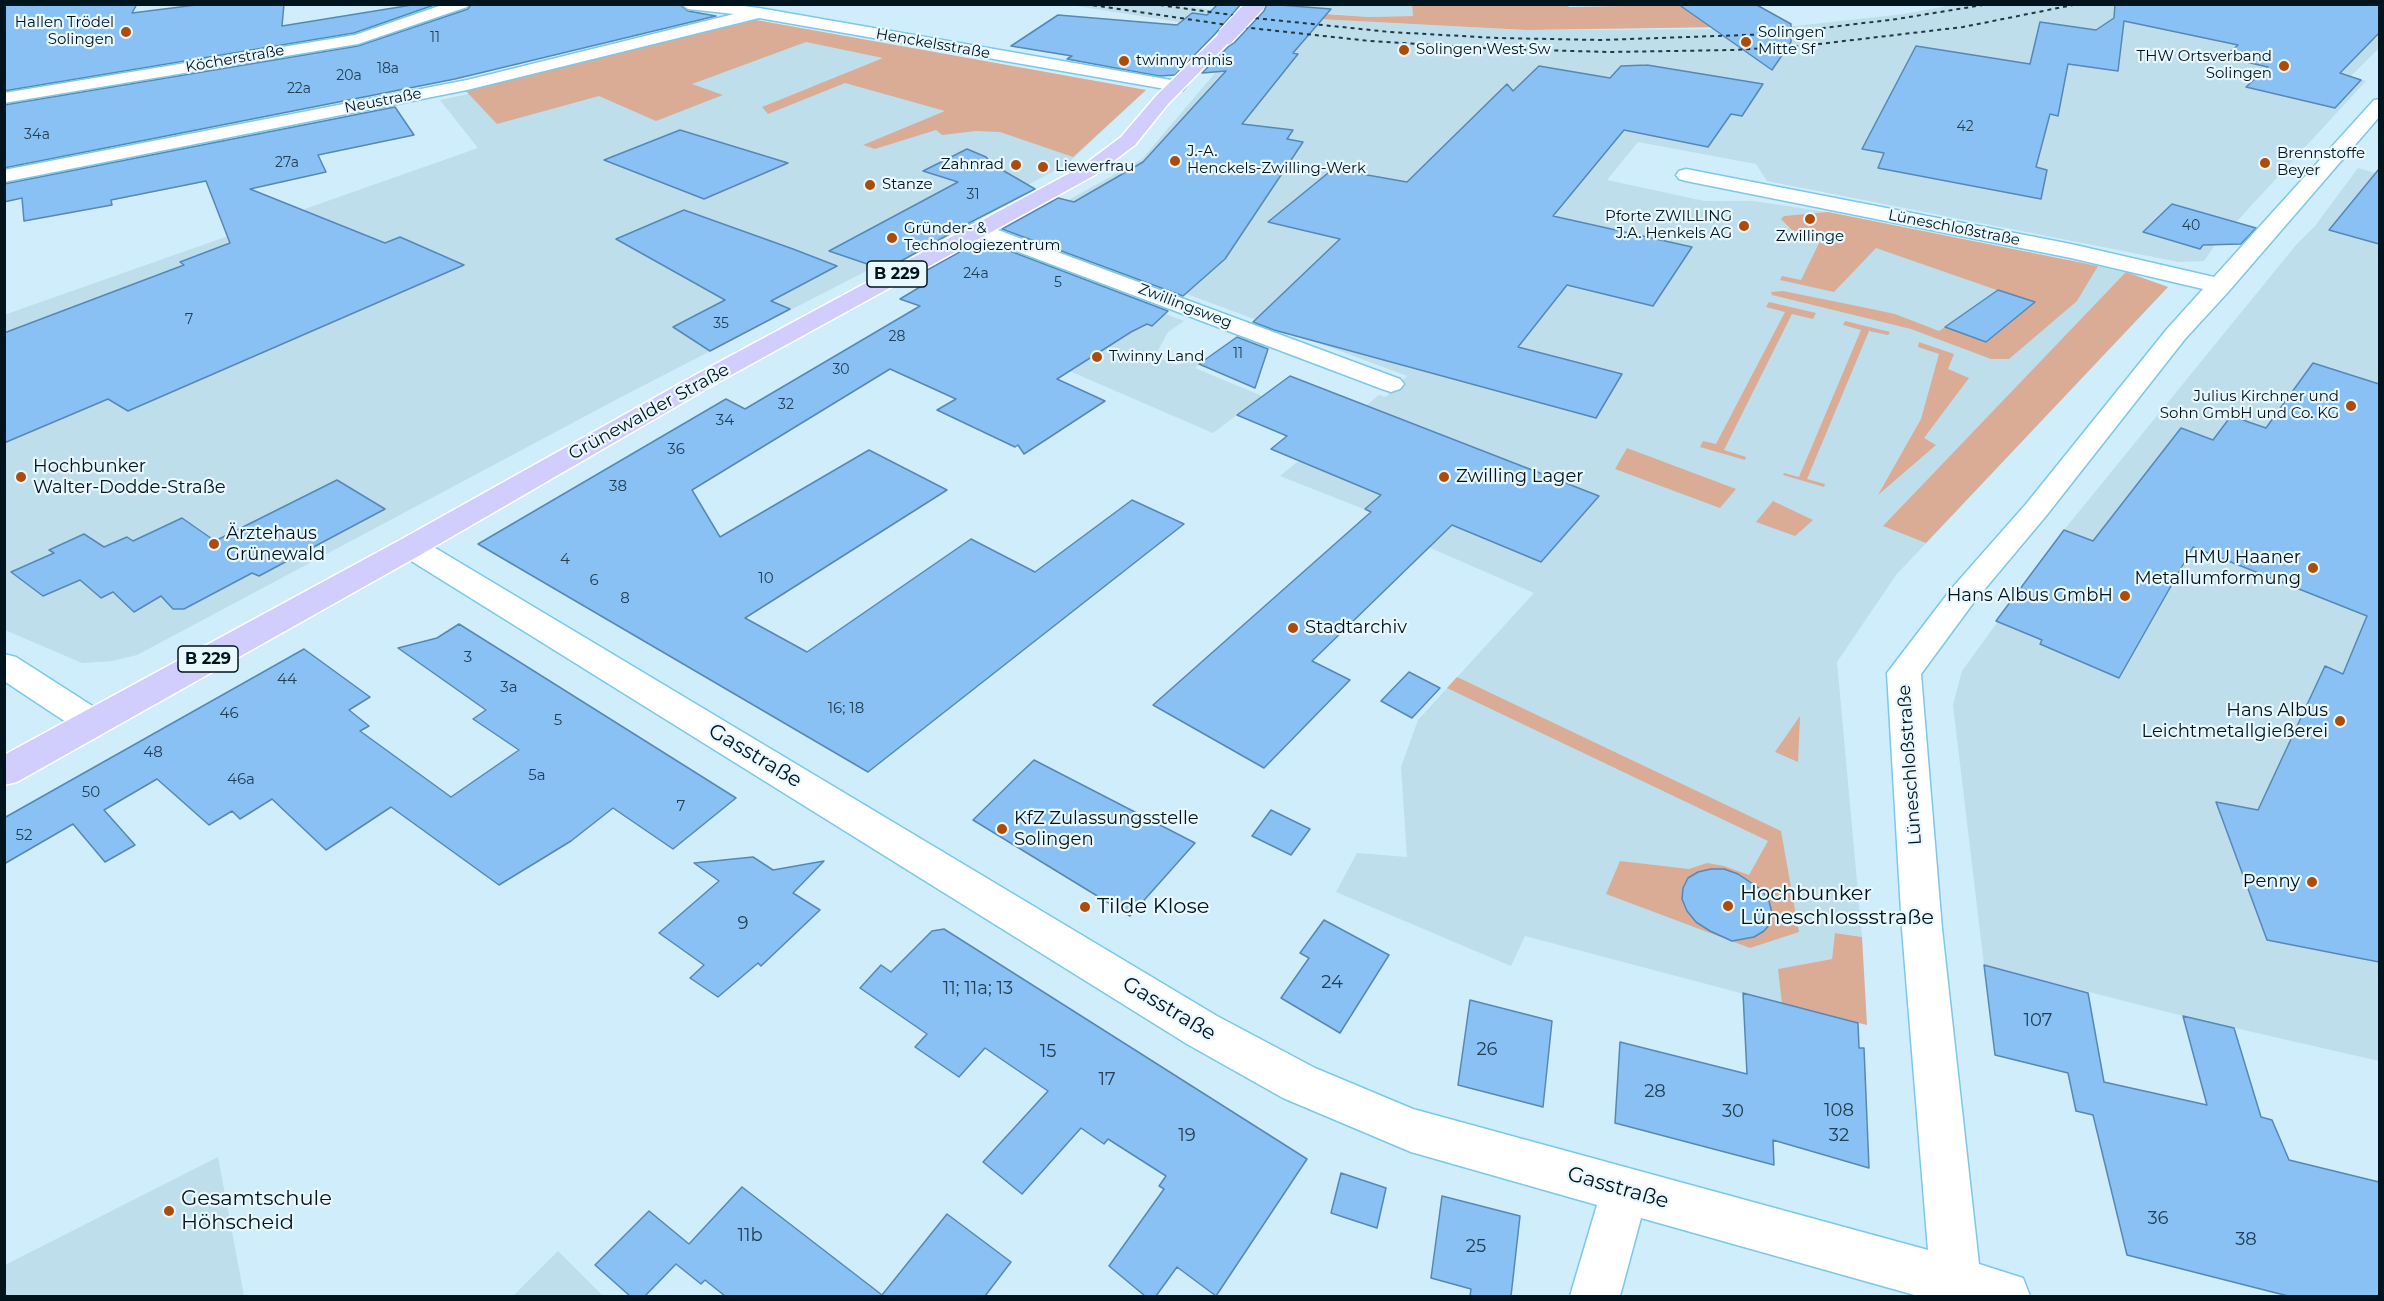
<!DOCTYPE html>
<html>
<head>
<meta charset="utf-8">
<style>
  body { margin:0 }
  #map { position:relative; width:2384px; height:1301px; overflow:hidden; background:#cfedfa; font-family:Montserrat,sans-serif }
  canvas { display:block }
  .frame { position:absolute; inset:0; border:6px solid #00141d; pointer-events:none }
</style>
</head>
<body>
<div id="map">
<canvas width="2384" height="1301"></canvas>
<div class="frame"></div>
</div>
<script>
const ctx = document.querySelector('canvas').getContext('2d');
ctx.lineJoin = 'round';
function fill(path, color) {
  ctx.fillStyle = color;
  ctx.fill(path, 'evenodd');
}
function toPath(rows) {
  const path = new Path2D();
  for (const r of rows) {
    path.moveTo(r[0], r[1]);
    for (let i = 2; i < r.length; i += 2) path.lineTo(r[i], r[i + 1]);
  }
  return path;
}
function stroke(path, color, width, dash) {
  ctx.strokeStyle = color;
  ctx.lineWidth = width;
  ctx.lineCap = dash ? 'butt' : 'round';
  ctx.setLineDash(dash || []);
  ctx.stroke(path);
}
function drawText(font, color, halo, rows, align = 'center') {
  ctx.font = font + ' Montserrat,sans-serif';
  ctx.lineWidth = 4.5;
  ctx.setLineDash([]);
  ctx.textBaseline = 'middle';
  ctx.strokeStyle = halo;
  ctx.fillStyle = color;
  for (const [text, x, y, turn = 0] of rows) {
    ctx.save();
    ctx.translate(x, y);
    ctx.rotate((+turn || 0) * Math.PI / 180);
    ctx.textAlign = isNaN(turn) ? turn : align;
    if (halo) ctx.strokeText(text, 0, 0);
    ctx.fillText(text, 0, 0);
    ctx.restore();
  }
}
fill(toPath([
  [1177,4,1213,10,1198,25,1070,5],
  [1295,4,1412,5,1414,16,1368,17,1287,10,1291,5],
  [1957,4,2379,5,2379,48,2350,77,2366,81,2215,245,2204,261,2179,262,1767,181,1756,164,1638,142,1607,180,1704,201,1753,201,1828,212,2126,272,2168,287,1896,575,1837,662,1862,937,1836,933,1832,959,1779,969,1782,1004,1525,936,1511,966,1336,892,1357,853,1407,857,1401,767,1418,720,1534,593,1419,543,1427,534,1280,476,1379,395,1386,397,1407,376,1015,230,1142,159,1238,46,1280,17,1526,30,1768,29,1904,14],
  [756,20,1146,90,1067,164,878,265,623,396,137,655,112,661,82,663,5,630,4,315,478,148,440,100,468,94,465,90],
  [2358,168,2379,174,2379,1061,2183,1016,1984,965,1953,705,1962,671,2064,530,2296,245,2315,226],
  [1078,281,1184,321,1168,332,1155,356,1176,365,1186,359,1199,364,1195,368,1262,396,1213,433,986,335],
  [218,1157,244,1296,5,1296,5,1265],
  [558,1251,603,1296,513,1296]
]), '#bedeec');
fill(toPath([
  [1412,4,1567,4,1569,7,1727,4,1728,27,1526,30,1280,17,1326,14,1368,17,1413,16],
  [756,20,1146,90,1073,157,1000,132,976,131,942,135,936,130,875,149,863,145,945,111,845,83,768,114,762,107,883,58,806,42,692,84,723,95,656,121,599,96,497,124,465,90],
  [1828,212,2098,266,2077,301,2009,359,1991,359,1911,329,1772,295,1771,292,1783,291,1862,307,1895,314,1939,331,1945,327,1986,342,2034,303,1876,248,1834,292,1780,280,1782,276,1801,280,1822,237,1792,230,1781,219,1784,216],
  [2126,272,2168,287,1926,543,1883,526],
  [1769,302,1816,313,1813,319,1792,314,1724,450,1746,457,1745,460,1700,447,1703,441,1716,444,1785,312,1766,307],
  [1845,321,1890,332,1888,335,1869,331,1807,479,1825,484,1824,487,1783,475,1784,473,1799,477,1861,330,1843,325],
  [1919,342,1954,354,1948,369,1969,378,1924,438,1936,445,1878,495,1921,419,1939,354,1918,347],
  [1627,448,1736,489,1720,508,1615,469],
  [1773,501,1813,520,1795,536,1756,522],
  [1457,677,1781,831,1799,932,1750,948,1606,894,1620,861,1689,869,1707,863,1724,866,1749,875,1768,841,1447,688],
  [1800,716,1798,762,1775,752],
  [1835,933,1862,937,1867,1025,1782,1004,1778,969,1832,959]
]), '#daac95');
const building = toPath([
  [4,4,137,4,132,13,204,4,284,4,282,26,418,4,437,4,354,33,4,91,4,4],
  [471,4,679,4,688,11,716,16,455,79,4,168,4,105,358,46,468,9,471,4],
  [1218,4,1241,4,1215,34,1175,75,1159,76,1067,59,1072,56,1011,46,1058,15,1177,25,1192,13,1207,15,1218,4],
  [1267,4,1331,9,1293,53,1298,54,1242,124,1293,130,1287,139,1303,142,1225,259,1183,296,1002,229,1058,198,1074,202,1143,162,1226,71,1202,73,1228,47,1234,43,1264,11,1267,4],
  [1678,4,1755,4,1791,24,1791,42,1772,70,1678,4],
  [2115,4,2379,4,2379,33,2340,73,2361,80,2335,108,2246,87,2268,67,2224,57,2238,45,2124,21,2118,71,2068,64,2058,116,2050,114,2036,167,2047,170,2041,199,1878,168,1884,153,1862,149,1916,46,2030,64,2040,22,2096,30,2114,18,2115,4],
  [1647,65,1763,84,1742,116,1731,114,1708,147,1624,130,1553,216,1692,247,1653,306,1567,285,1518,347,1622,374,1596,418,1274,330,1253,322,1340,239,1268,222,1333,169,1407,182,1507,84,1513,91,1539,66,1610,78,1621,66,1647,65],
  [395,107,414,135,318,155,326,172,250,189,385,243,400,237,464,265,128,411,108,399,4,443,4,333,184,265,180,262,230,243,206,181,111,200,112,205,24,221,22,198,4,202,4,184,395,107],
  [680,130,788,163,704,199,604,160,680,130],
  [967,149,986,157,992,164,1035,189,971,222,885,270,829,251,958,182,923,171,967,149],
  [2379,169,2379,244,2329,230,2379,169],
  [2172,204,2256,228,2241,244,2203,245,2200,249,2143,232,2172,204],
  [684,210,793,249,837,266,771,301,790,309,710,351,673,327,725,300,616,239,684,210],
  [981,240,1168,311,1152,326,1147,324,1131,332,1057,379,1105,401,1024,454,1018,445,1015,447,937,410,956,399,890,369,692,490,720,537,869,450,947,490,745,618,807,652,971,539,1035,572,1132,500,1184,524,868,772,478,544,726,399,745,409,920,306,900,299,925,284,911,279,981,240],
  [1998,290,2035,302,1986,342,1945,327,1998,290],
  [1237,337,1268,349,1255,388,1199,364,1237,337],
  [2313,363,2379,384,2379,962,2267,940,2216,802,2258,810,2325,666,2343,674,2367,616,2193,547,2119,678,2040,644,2042,640,1996,621,2064,530,2093,541,2181,428,2213,440,2231,416,2266,428,2313,363],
  [1290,376,1599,496,1541,562,1452,525,1312,661,1350,680,1264,768,1153,705,1371,512,1365,509,1381,495,1271,449,1287,436,1237,415,1290,376],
  [337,480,385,509,259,576,252,573,184,609,173,609,161,596,134,612,113,592,101,598,80,580,43,596,11,572,54,553,49,550,84,534,104,547,127,537,133,541,182,518,215,541,337,480],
  [459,624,736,798,673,849,613,808,571,841,499,885,391,807,326,850,272,799,240,819,232,811,209,825,157,779,104,810,135,845,105,862,73,824,4,864,4,818,304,649,370,697,349,710,369,726,360,731,451,797,519,750,473,719,486,710,398,648,437,638,459,624],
  [1409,672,1440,688,1412,718,1381,701,1409,672],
  [1034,760,1195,843,1130,916,973,820,1034,760],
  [1271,810,1310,829,1291,855,1252,836,1271,810],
  [753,857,773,870,824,861,793,893,820,910,761,966,758,963,718,997,690,978,704,965,659,933,719,881,694,863,753,857],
  [1711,869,1724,869,1738,874,1762,890,1769,901,1772,913,1771,923,1764,931,1754,937,1732,941,1710,931,1696,922,1687,911,1682,899,1683,888,1688,878,1698,872,1711,869],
  [1324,920,1389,955,1340,1033,1281,998,1309,958,1300,953,1324,920],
  [944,929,1307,1159,1216,1296,1177,1267,1156,1296,1145,1296,1109,1266,1164,1189,1159,1186,1166,1176,1108,1139,1104,1144,1081,1128,1022,1194,983,1162,1048,1091,985,1048,959,1077,915,1047,927,1034,860,988,881,965,891,972,932,931,944,929],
  [1984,965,2088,993,2104,1082,2207,1105,2183,1016,2234,1028,2261,1117,2272,1120,2289,1160,2379,1182,2379,1296,2288,1296,2127,1255,2093,1115,2076,1111,2068,1073,1995,1055,1984,965],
  [1743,993,1858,1023,1859,1048,1864,1048,1869,1168,1773,1140,1774,1165,1615,1123,1620,1042,1747,1074,1743,993],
  [1470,1000,1552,1021,1543,1107,1458,1085,1470,1000],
  [1341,1173,1386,1188,1377,1228,1331,1213,1341,1173],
  [742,1187,882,1295,947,1214,1011,1262,985,1296,725,1296,705,1280,701,1284,676,1264,645,1296,630,1296,595,1265,649,1211,689,1244,742,1187],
  [1442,1196,1520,1216,1511,1296,1470,1296,1471,1289,1431,1278,1442,1196]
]);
fill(building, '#8ac1f4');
stroke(building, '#5588b6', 1.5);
const minor = toPath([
  [445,4,469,4,467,7,358,44,4,103,4,93,355,35,445,4],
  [681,4,729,4,759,8,1177,81,1183,82,1186,86,1183,90,1177,91,759,18,467,90,4,182,4,170,467,80,734,14,688,9,681,4],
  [2380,99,2380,116,2229,291,2185,339,2046,516,1974,602,1921,674,1942,929,1979,1264,2023,1278,2030,1296,1918,1296,1641,1218,1620,1296,1570,1296,1597,1205,1411,1152,1283,1098,1187,1044,400,554,396,547,400,540,411,538,422,540,1217,1016,1315,1068,1413,1109,1928,1250,1902,929,1887,673,1952,588,2026,504,2167,329,2203,289,2071,258,1686,181,1679,179,1676,175,1679,171,1686,169,2071,244,2214,277,2374,100,2380,99],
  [979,223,1400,379,1404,384,1400,389,1391,392,1382,389,971,234,968,229,971,224,979,223],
  [4,654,16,657,105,714,110,723,105,732,93,736,81,732,4,681,4,654]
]);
const primary = toPath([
  [1226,31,1232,33,1234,36,1232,39,1168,104,1135,145,1095,175,715,384,422,554,17,782,4,785,4,755,400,540,697,374,1081,167,1121,137,1156,96,1220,33,1226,31]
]);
stroke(minor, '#7bc8e9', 3);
stroke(primary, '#fff', 3);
fill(minor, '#fff');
fill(primary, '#d1cefd');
stroke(toPath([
  [1085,4,1241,27,1370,41,1499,49,1610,52,1733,50,1802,46,1963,27,2078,4],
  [1152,4,1254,18,1390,32,1497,38,1601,40,1774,34,1897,19,1989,4]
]), '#223841', 2, [4, 4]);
const primaryBridge = toPath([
  [1226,36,1256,4]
]);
stroke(primaryBridge, '#fff', 19, []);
stroke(primaryBridge, '#d1cefd', 17);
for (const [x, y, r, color] of [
  [126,32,6,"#ad4c09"],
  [1746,42,6,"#ad4c09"],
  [1404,50,6,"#ad4c09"],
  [1124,61,6,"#ad4c09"],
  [2284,66,6,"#ad4c09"],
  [1175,161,6,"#ad4c09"],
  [2265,163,6,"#ad4c09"],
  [1016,165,6,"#ad4c09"],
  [1043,167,6,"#ad4c09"],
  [870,185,6,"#ad4c09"],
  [1810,219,6,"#ad4c09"],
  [1744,226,6,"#ad4c09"],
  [892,238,6,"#ad4c09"],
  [1097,357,6,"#ad4c09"],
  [2351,406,6,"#ad4c09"],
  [21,477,6,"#ad4c09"],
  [1444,477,6,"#ad4c09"],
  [214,544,6,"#ad4c09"],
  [2313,568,6,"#ad4c09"],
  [2125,596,6,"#ad4c09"],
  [1293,628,6,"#ad4c09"],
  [2340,721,6,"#ad4c09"],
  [1002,829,6,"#ad4c09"],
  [2312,882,6,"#ad4c09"],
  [1728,906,6,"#ad4c09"],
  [1085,907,6,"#ad4c09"],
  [169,1211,6,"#ad4c09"]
]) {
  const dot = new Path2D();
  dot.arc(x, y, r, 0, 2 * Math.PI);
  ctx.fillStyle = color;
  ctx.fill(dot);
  stroke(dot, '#e9f7fe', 2);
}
drawText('14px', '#223f53', null, [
  ["11",435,38],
  ["18a",388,69],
  ["20a",349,76],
  ["22a",299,89],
  ["42",1965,127],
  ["34a",37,135],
  ["27a",287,163],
  ["31",973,195],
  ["40",2191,226],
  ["24a",976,274],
  ["5",1058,283],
  ["7",189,320],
  ["35",721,324],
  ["28",897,337],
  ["11",1238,354],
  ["30",841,370],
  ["32",786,405]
]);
drawText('15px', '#00141d', '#e9f7fe', [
  ["Hallen Trödel",114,23,"right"],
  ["Solingen",114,40,"right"],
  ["Solingen",1758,33],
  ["Mitte Sf",1758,50],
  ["Solingen West Sw",1416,50],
  ["THW Ortsverband",2272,57,"right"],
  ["Solingen",2272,74,"right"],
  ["twinny minis",1136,61],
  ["J.-A.",1187,152],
  ["Henckels-Zwilling-Werk",1187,169],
  ["Brennstoffe",2277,154],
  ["Beyer",2277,171],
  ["Zahnrad",1004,165,"right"],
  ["Liewerfrau",1055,167],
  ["Stanze",882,185],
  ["Pforte ZWILLING",1732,217,"right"],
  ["J.A. Henkels AG",1732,234,"right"],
  ["Gründer- &",904,229],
  ["Technologiezentrum",904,246],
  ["Zwillinge",1810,237,"center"],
  ["Twinny Land",1109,357],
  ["Julius Kirchner und",2339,397,"right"],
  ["Sohn GmbH und Co. KG",2339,414,"right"]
], 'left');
drawText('15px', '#00141d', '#e9f7fe', [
  ["Henckelsstraße",933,44,10],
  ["Köcherstraße",235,59,-10],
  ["Neustraße",383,101,-11],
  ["Lüneschloßstraße",1954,228,11],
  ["Zwillingsweg",1185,306,21]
]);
drawText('15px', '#223f53', null, [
  ["34",725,421],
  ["36",676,450],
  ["38",618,487],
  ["4",565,560],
  ["10",766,579],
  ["6",594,581],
  ["8",625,599],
  ["3",468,658],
  ["44",287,680],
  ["3a",509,688],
  ["16; 18",846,709],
  ["46",229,714],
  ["5",558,721],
  ["48",153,753],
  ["5a",537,776],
  ["46a",241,780],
  ["50",91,793],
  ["7",681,807],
  ["52",24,836]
]);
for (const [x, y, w] of [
  [897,274,60],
  [208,659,60]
]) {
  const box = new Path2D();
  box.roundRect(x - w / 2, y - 13, w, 26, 4.5);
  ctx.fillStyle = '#e9f7fe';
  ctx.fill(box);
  stroke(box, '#00141d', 1.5);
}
drawText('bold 16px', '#00141d', null, [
  ["B 229",897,274],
  ["B 229",208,659]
]);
drawText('18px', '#00141d', '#e9f7fe', [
  ["Grünewalder Straße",649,412,-29],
  ["Lüneschloßstraße",1910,765,-94]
]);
drawText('18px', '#00141d', '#e9f7fe', [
  ["Hochbunker",33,467],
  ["Walter-Dodde-Straße",33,488],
  ["Zwilling Lager",1456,477],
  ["Ärztehaus",226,534],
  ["Grünewald",226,555],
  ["HMU Haaner",2301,558,"right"],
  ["Metallumformung",2301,579,"right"],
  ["Hans Albus GmbH",2113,596,"right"],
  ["Stadtarchiv",1305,628],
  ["Hans Albus",2328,711,"right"],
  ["Leichtmetallgießerei",2328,732,"right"],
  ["KfZ Zulassungsstelle",1014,819],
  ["Solingen",1014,840],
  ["Penny",2300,882,"right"]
], 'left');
drawText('18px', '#223f53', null, [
  ["9",743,924],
  ["24",1332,983],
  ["11; 11a; 13",978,989],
  ["107",2038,1021],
  ["26",1487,1050],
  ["15",1048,1052],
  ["17",1107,1080],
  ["28",1655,1092],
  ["108",1839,1111],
  ["30",1733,1112],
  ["19",1187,1136],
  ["32",1839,1136],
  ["36",2158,1219],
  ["11b",750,1236],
  ["38",2246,1240],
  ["25",1476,1247]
]);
drawText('21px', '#00141d', '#e9f7fe', [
  ["Gasstraße",755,756,31],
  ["Gasstraße",1169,1009,31],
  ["Gasstraße",1618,1188,16]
]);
drawText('21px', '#00141d', '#e9f7fe', [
  ["Hochbunker",1740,894],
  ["Lüneschlossstraße",1740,918],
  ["Tilde Klose",1097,907],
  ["Gesamtschule",181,1199],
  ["Höhscheid",181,1223]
], 'left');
</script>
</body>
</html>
